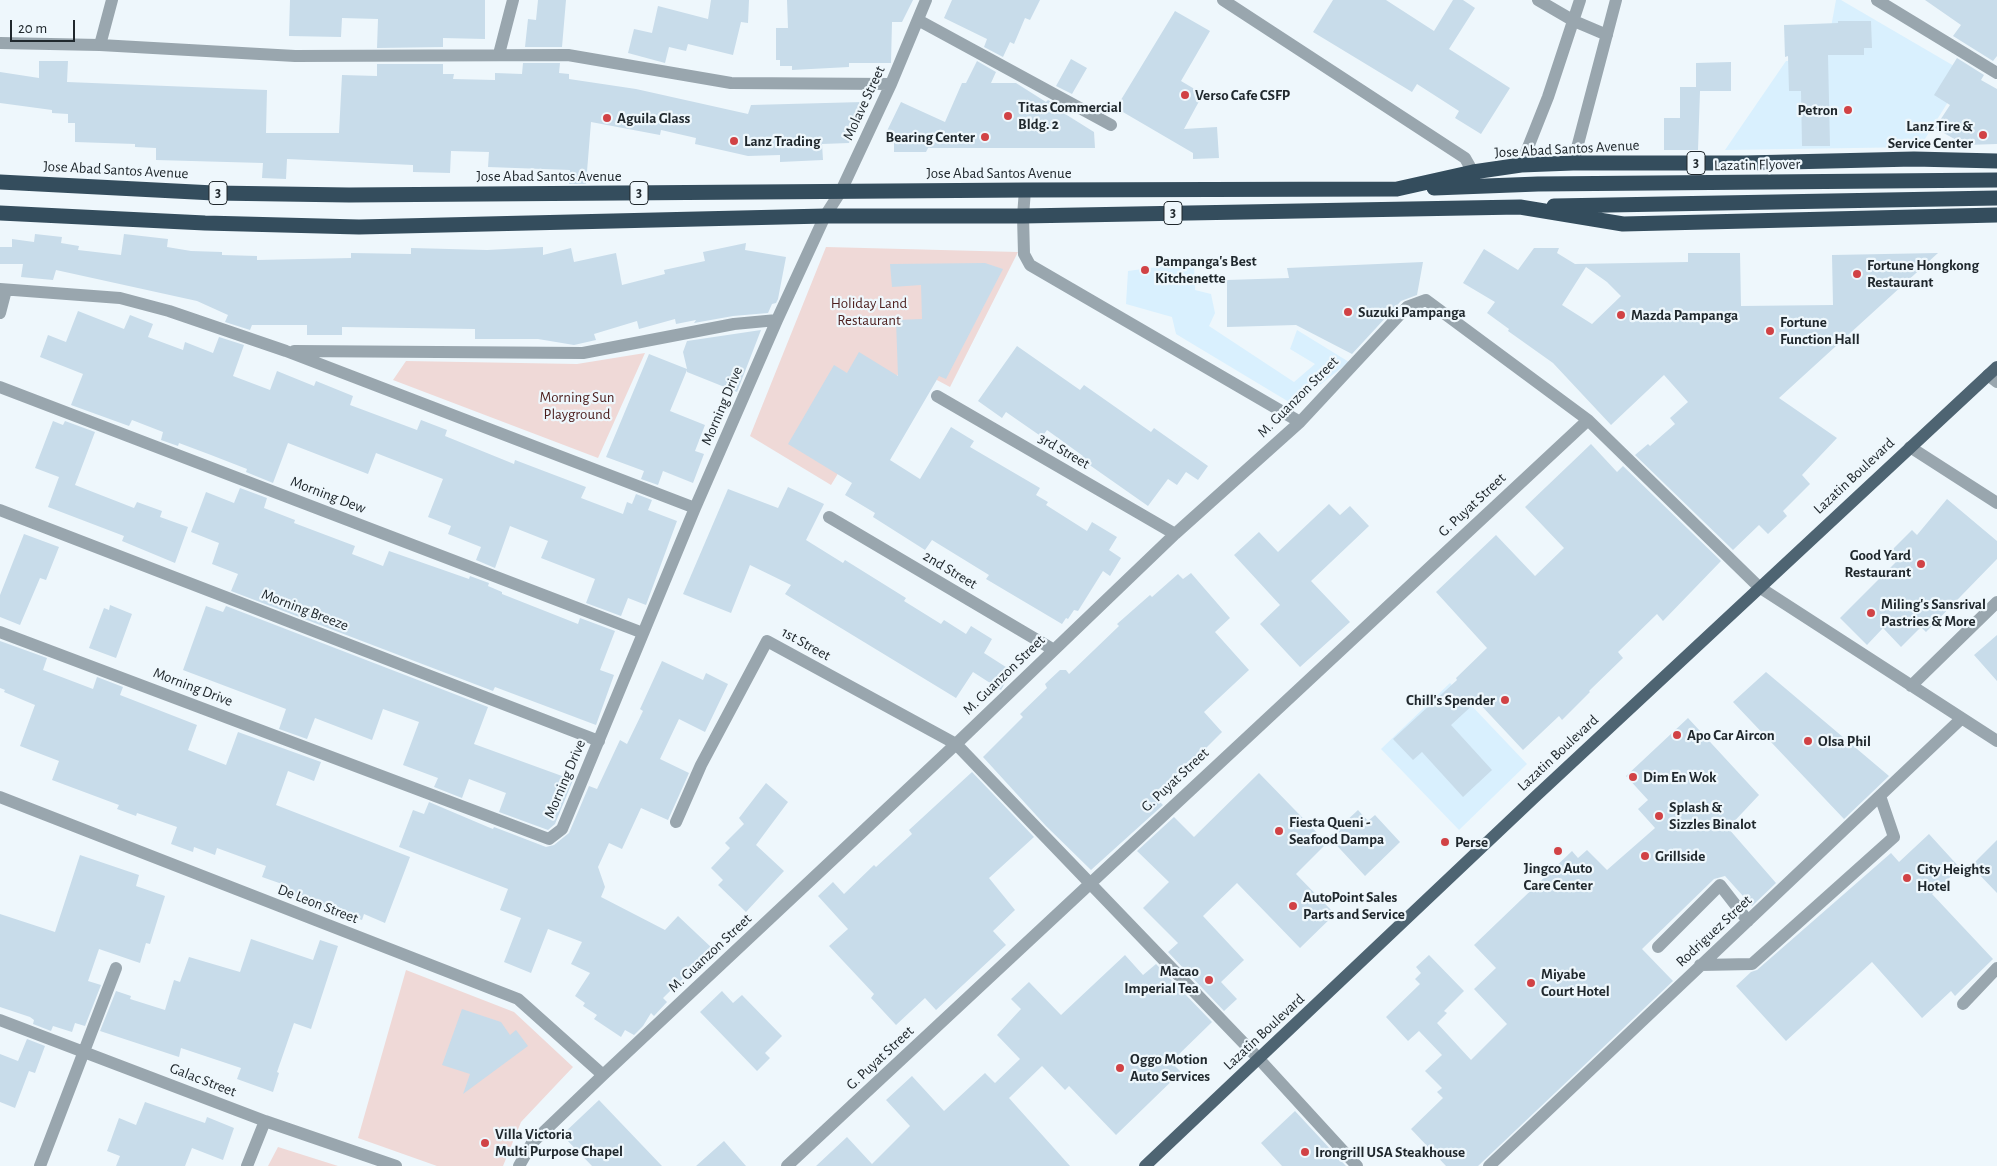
<!DOCTYPE html>
<html>
<head>
<meta charset="utf-8">
<style>
  body { margin:0 }
  #map { position:relative; width:1997px; height:1166px; overflow:hidden; background:#eef7fc; font-family:"Alegreya Sans",sans-serif }
  canvas { display:block }
  .scale { position:absolute; left:10px; top:20px; width:65px; height:22px; box-sizing:border-box; border:2px solid #20282d; border-top:0; padding-left:6px; font-size:15px; line-height:18px; white-space:nowrap; color:#20282d; -webkit-text-stroke:4px #eef7fc; paint-order:stroke }
</style>
</head>
<body>
<div id="map">
<canvas width="1997" height="1166"></canvas>
<div class="scale">20 m</div>
</div>
<script>
const ctx = document.querySelector('canvas').getContext('2d');
ctx.lineJoin = 'round';
function fill(path, color) {
  ctx.fillStyle = color;
  ctx.fill(path, 'evenodd');
}
function toPath(rows) {
  const path = new Path2D();
  for (const r of rows) {
    path.moveTo(r[0], r[1]);
    for (let i = 2; i < r.length; i += 2) path.lineTo(r[i], r[i + 1]);
  }
  return path;
}
function stroke(path, color, width, dash) {
  ctx.strokeStyle = color;
  ctx.lineWidth = width;
  ctx.lineCap = dash ? 'butt' : 'round';
  ctx.setLineDash(dash || []);
  ctx.stroke(path);
}
function drawText(font, color, halo, rows, align = 'center') {
  ctx.font = font + ' "Alegreya Sans",sans-serif';
  ctx.lineWidth = 4.5;
  ctx.setLineDash([]);
  ctx.textBaseline = 'middle';
  ctx.strokeStyle = halo;
  ctx.fillStyle = color;
  for (const [text, x, y, turn = 0] of rows) {
    ctx.save();
    ctx.translate(x, y);
    ctx.rotate((+turn || 0) * Math.PI / 180);
    ctx.textAlign = isNaN(turn) ? turn : align;
    if (halo) ctx.strokeText(text, 0, 0);
    ctx.fillText(text, 0, 0);
    ctx.restore();
  }
}
fill(toPath([
  [1836,0,1841,0,1966,73,1920,147,1725,150,1786,61,1825,60],
  [1194,262,1195,290,1211,294,1215,313,1209,326,1294,382,1315,364,1290,349,1297,330,1349,362,1294,405,1176,334,1172,317,1126,304,1128,271],
  [1450,683,1527,764,1459,830,1381,749]
]), '#d9f0fe');
fill(toPath([
  [826,247,1018,252,950,387,905,363,831,485,750,436],
  [645,353,598,458,393,380,406,361,577,364],
  [406,970,514,1012,573,1067,521,1122,503,1166,437,1166,358,1138],
  [278,1147,338,1166,268,1166]
]), '#efd9d7');
fill(toPath([
  [290,0,485,0,485,39,443,38,443,47,377,48,378,19,342,18,341,37,289,36],
  [538,0,566,0,562,47,525,47,528,19,536,20],
  [711,0,749,0,748,23,741,22,733,55,688,44,686,51,669,47,665,63,628,53,634,29,652,33,658,6,708,19],
  [787,0,913,0,902,22,892,22,891,63,849,63,849,67,792,70,792,66,780,66,780,60,776,60,776,28,788,28],
  [952,0,1040,0,1030,20,1025,18,1014,44,1010,42,1003,57,984,47,987,39,944,18],
  [1333,0,1386,0,1434,31,1453,0,1463,0,1475,8,1449,49,1510,88,1481,134,1455,118,1459,111,1417,84,1412,92,1313,32],
  [1925,0,1997,0,1997,56,1993,61,1953,36,1961,25],
  [1175,11,1210,31,1181,81,1203,94,1184,129,1217,127,1219,158,1193,159,1193,153,1116,108],
  [1838,21,1871,21,1872,48,1864,48,1864,55,1828,55,1830,146,1802,146,1801,91,1789,91,1788,56,1785,57,1784,25,1838,23],
  [1957,58,1984,75,1981,80,1997,89,1997,144,1965,145,1935,128,1950,105,1934,95],
  [1071,59,1087,68,1072,94,1056,86],
  [39,61,68,61,67,82,267,90,266,133,339,133,342,75,377,76,377,64,443,64,443,74,454,74,453,79,495,80,495,73,522,74,523,63,560,63,559,73,569,74,569,79,636,89,748,114,751,105,863,102,849,143,822,144,823,160,780,162,780,155,748,156,695,144,696,138,661,130,660,135,591,122,586,184,569,184,570,170,488,167,489,152,451,151,450,173,413,172,413,165,287,159,286,179,262,178,263,163,156,160,156,148,135,147,135,144,75,142,75,123,68,123,68,114,52,113,52,110,0,103,0,72,39,78],
  [977,61,996,72,991,83,1016,83,1046,102,1048,100,1064,108,1062,112,1094,132,1095,148,928,148,926,152,894,152,894,138,885,135,901,102,945,122,962,83,966,83],
  [1731,62,1731,91,1700,91,1698,150,1664,150,1664,118,1680,118,1680,87,1696,87,1696,63],
  [35,234,62,237,61,243,79,246,78,250,121,255,124,234,168,239,167,247,191,251,222,252,222,255,257,256,257,260,351,258,351,253,411,254,411,248,487,250,543,247,543,255,571,248,574,262,616,253,622,285,665,274,664,270,705,261,703,252,746,243,745,250,786,257,778,299,776,303,772,304,768,313,733,316,694,323,696,320,676,324,675,319,639,329,637,321,594,334,596,340,574,345,538,339,475,339,475,329,342,327,342,335,307,335,307,325,252,325,250,330,225,322,228,315,197,301,56,270,53,280,21,277,23,264,0,264,0,247,12,247,12,239,34,242],
  [1534,248,1559,248,1557,253,1575,264,1688,262,1688,253,1740,253,1741,306,1833,305,1832,255,1938,253,1779,398,1837,438,1802,475,1810,484,1783,511,1787,516,1768,534,1759,525,1733,550,1635,455,1648,444,1650,446,1675,424,1670,418,1688,402,1664,375,1611,425,1553,363,1508,331,1509,329,1487,313,1495,302,1463,283,1484,249,1518,270],
  [1586,267,1607,282,1621,296,1592,324,1562,305],
  [1423,262,1417,295,1401,301,1352,354,1296,325,1227,327,1227,280,1289,278,1287,268],
  [985,263,1003,269,946,379,939,376,890,460,920,479,951,427,974,441,970,447,1040,488,1036,495,1048,502,1046,505,1087,531,1092,522,1117,537,1109,550,1121,558,1110,576,1103,571,1078,611,1074,610,1068,619,1066,618,1062,624,986,579,989,575,932,540,925,550,873,517,875,513,845,495,852,483,788,444,834,365,847,373,859,352,898,376,896,320,922,319,921,285,892,287,890,264],
  [78,311,124,329,130,315,153,324,148,337,183,350,185,342,213,353,219,337,244,345,233,376,270,390,277,371,314,386,316,381,353,396,350,405,417,430,421,420,447,430,445,436,514,464,515,460,586,487,581,498,623,514,627,502,632,504,636,494,652,500,648,510,677,521,646,605,628,598,621,616,586,603,595,579,541,558,548,541,510,526,495,568,476,560,481,547,448,534,451,526,428,517,443,479,376,453,368,474,288,443,273,483,246,472,247,469,211,455,179,443,178,446,161,440,163,432,132,420,129,426,71,405,83,374,40,357,48,335,66,342],
  [761,330,737,392,687,372,687,370,670,411,705,425,695,451,704,454,693,483,663,471,658,485,641,479,644,471,606,457,649,354,687,369,683,352,687,341],
  [1017,346,1080,390,1084,385,1151,432,1154,428,1208,466,1198,480,1186,472,1177,485,1168,479,1148,506,1081,459,1083,456,1047,430,1042,437,1006,412,1002,418,978,401],
  [53,421,63,425,65,421,95,432,75,485,134,508,137,502,162,511,160,517,188,527,175,563,122,541,124,536,48,507,59,477,35,468],
  [1591,444,1617,472,1623,466,1721,561,1663,621,1657,614,1618,652,1623,658,1589,691,1590,692,1562,720,1559,716,1523,750,1477,701,1451,725,1492,770,1463,797,1422,752,1413,760,1393,739,1457,680,1456,678,1487,648,1436,592,1496,535,1535,576,1564,548,1525,507],
  [788,487,824,504,806,540,843,563,845,560,906,598,904,601,941,624,944,620,966,634,971,626,992,639,984,653,1009,669,1009,676,1001,690,973,672,956,698,785,594,791,585,750,565,731,613,683,594,728,489,778,508],
  [240,488,267,498,264,508,295,520,294,523,355,546,352,554,383,566,389,551,469,579,470,576,489,583,488,586,502,592,502,594,578,624,580,618,615,631,600,670,614,675,596,725,495,687,493,691,231,591,238,574,212,564,219,543,191,532,206,492,234,503],
  [1947,499,1997,541,1997,559,1926,632,1921,627,1901,647,1883,628,1867,645,1840,618,1896,562,1888,554,1912,530,1917,535],
  [1329,504,1340,515,1350,506,1369,526,1311,581,1350,622,1300,667,1260,624,1280,605,1234,555,1259,532,1278,552],
  [24,534,59,547,46,580,40,578,20,625,0,617,0,595],
  [1191,573,1230,618,1215,632,1249,670,1204,712,1222,732,1161,793,1163,795,1158,800,1163,805,1091,870,1046,826,983,757,1023,717,1020,714,1047,688,1045,684,1060,670,1066,670,1069,674,1119,626,1117,624,1150,595,1152,597,1178,574,1183,579],
  [110,605,132,614,116,658,89,648,104,608,109,610],
  [206,606,223,612,226,606,488,707,474,744,573,780,555,824,548,830,499,812,506,793,469,779,462,798,434,787,438,778,403,765,419,722,383,709,372,740,315,718,307,739,279,729,286,709,183,670],
  [1997,635,1997,681,1974,655],
  [0,641,47,658,43,670,93,689,97,677,123,687,120,695,197,725,188,750,226,765,238,732,321,762,314,781,288,771,276,805,410,857,385,923,364,914,362,920,339,912,338,914,279,891,282,884,262,877,266,866,217,848,215,855,194,847,193,852,171,844,177,827,137,813,136,816,117,809,119,805,52,780,59,761,20,746,35,705,4,692,5,690,0,688],
  [662,661,703,680,706,673,728,684,705,732,679,719,660,759,689,773,668,820,641,808,622,849,609,843,598,867,605,887,601,897,665,930,678,916,713,949,663,998,667,1002,654,1016,651,1013,643,1026,634,1035,625,1030,621,1037,594,1019,597,1015,583,1006,585,1003,575,996,590,973,571,964,582,942,548,929,531,973,504,962,521,918,500,910,508,889,399,847,413,810,424,814,429,802,488,827,493,829,494,827,546,847,554,845,569,833,589,786,597,789,620,740,627,744,643,711,640,709],
  [1766,672,1889,776,1844,819,1733,702],
  [1688,718,1759,795,1728,828,1776,883,1752,906,1725,876,1714,879,1642,949,1673,981,1478,1166,1446,1166,1411,1129,1443,1098,1437,1092,1442,1088,1425,1071,1442,1055,1419,1031,1408,1041,1386,1017,1420,984,1415,979,1421,973,1416,967,1429,955,1464,991,1444,1011,1447,1013,1437,1023,1471,1060,1507,1024,1474,989,1496,968,1474,945,1572,851,1578,858,1587,850,1607,870,1655,828,1638,809,1648,800,1626,776],
  [972,772,1034,837,989,878,1015,910,993,931,1006,945,936,1010,925,998,896,1025,871,998,874,994,829,946,848,929,818,896,833,882,844,894,874,865,876,867,912,834,909,830],
  [1259,773,1327,843,1296,874,1335,914,1300,948,1237,883,1203,916,1244,960,1221,982,1237,999,1224,1011,1168,952,1178,943,1143,908,1169,882,1137,851,1174,817,1194,837],
  [766,783,788,802,756,845,784,871,746,912,718,885,723,880,711,868,730,848,725,843,744,824,739,818],
  [1358,810,1368,821,1375,815,1400,842,1365,876,1329,837],
  [1929,834,1960,868,1932,894,1993,959,1955,996,1951,991,1922,1018,1872,962,1786,1041,1736,986,1751,972,1757,970,1891,853,1899,862],
  [1997,840,1997,893,1971,866],
  [80,855,139,875,136,886,165,896,150,944,146,943,140,963,99,949,88,981,101,985,85,1026,75,1023,72,1032,53,1026,51,1031,33,1024,34,1020,30,1017,0,1007,0,914,55,932],
  [251,939,313,960,320,940,338,946,311,1029,294,1023,277,1072,279,1073,273,1092,237,1079,241,1068,181,1048,179,1057,100,1031,116,991,131,996,130,999,165,1010,174,980,180,982,189,957,240,972],
  [1125,955,1143,975,1156,964,1212,1022,1171,1062,1181,1072,1116,1135,1069,1086,1065,1090,1042,1066,1009,1098,1070,1166,816,1166,847,1137,872,1164,910,1126,886,1100,912,1076,944,1111,985,1073,995,1083,1020,1059,997,1035,1021,1009,1011,999,1029,982,1061,1015],
  [722,991,733,1003,742,995,782,1036,765,1053,770,1058,757,1071,700,1012],
  [462,1009,501,1022,510,1035,516,1030,528,1046,463,1094,470,1074,442,1065],
  [27,1039,45,1046,35,1073,29,1071,15,1108,0,1102,0,1054,18,1061],
  [599,1100,662,1166,592,1166,562,1135],
  [145,1102,205,1123,207,1117,234,1128,223,1160,192,1148,185,1166,116,1166,120,1156,107,1151,119,1118,136,1125],
  [1295,1111,1346,1166,1282,1166,1261,1143],
  [724,1141,746,1166,696,1166]
]), '#c8dcea');
stroke(toPath([
  [1223,0,1465,158,1473,172],
  [1538,0,1574,21,1607,35],
  [1877,0,1997,73],
  [918,20,1111,125],
  [0,43,100,45,295,56,568,55,731,83,891,84],
  [100,45,112,0],
  [499,54,513,0],
  [1573,163,1616,0],
  [1521,165,1548,97,1580,0],
  [1025,190,1023,216,1024,254,1030,265,1300,422],
  [0,289,120,298,169,311,286,351,695,508],
  [0,313,6,290],
  [294,351,583,353,734,324,777,320],
  [1988,375,1997,382],
  [0,387,643,633],
  [937,396,1175,534],
  [1910,447,1997,503],
  [0,510,599,741],
  [829,517,1054,650],
  [0,632,549,839,562,829,695,508,777,320,825,216,841,191,891,84,926,0],
  [1911,686,1997,602],
  [0,797,518,999,603,1075],
  [676,822,701,765,767,641,956,744,1259,1059,1357,1166],
  [1658,947,1720,885,1748,921],
  [1700,965,1752,964,1894,837,1880,796],
  [1963,1004,1997,968],
  [0,1020,265,1121,396,1166],
  [40,1166,116,968],
  [247,1166,265,1121],
  [519,1166,532,1143,603,1075,956,744,1175,534,1300,422,1407,307,1426,300,1588,420,1759,587,1997,741],
  [787,1166,1588,420],
  [1489,1166,1961,719]
]), '#99a6ae', 12);
stroke(toPath([
  [1145,1166,1535,797,1997,367]
]), '#4e6472', 12);
stroke(toPath([
  [0,182,214,193,349,195,1025,190,1397,189,1473,172,1521,165,1573,163,1745,163,1914,159,1997,161],
  [1434,188,1538,184,1997,180],
  [1554,206,1997,198],
  [0,213,205,223,359,227,825,216,1023,216,1520,207,1623,224,1997,215]
]), '#344d5d', 15);
for (const [x, y, r, color] of [
  [1185,95,5,"#d14245"],
  [1848,110,5,"#d14245"],
  [1008,116,5,"#d14245"],
  [607,118,5,"#d14245"],
  [1983,135,5,"#d14245"],
  [985,137,5,"#d14245"],
  [734,141,5,"#d14245"],
  [1145,270,5,"#d14245"],
  [1857,274,5,"#d14245"],
  [1348,312,5,"#d14245"],
  [1621,315,5,"#d14245"],
  [1770,331,5,"#d14245"],
  [1921,564,5,"#d14245"],
  [1871,613,5,"#d14245"],
  [1505,700,5,"#d14245"],
  [1677,735,5,"#d14245"],
  [1808,741,5,"#d14245"],
  [1633,777,5,"#d14245"],
  [1659,816,5,"#d14245"],
  [1279,831,5,"#d14245"],
  [1445,842,5,"#d14245"],
  [1558,851,5,"#d14245"],
  [1645,856,5,"#d14245"],
  [1907,878,5,"#d14245"],
  [1293,906,5,"#d14245"],
  [1209,980,5,"#d14245"],
  [1531,983,5,"#d14245"],
  [1120,1068,5,"#d14245"],
  [485,1143,5,"#d14245"],
  [1305,1152,5,"#d14245"]
]) {
  const dot = new Path2D();
  dot.arc(x, y, r, 0, 2 * Math.PI);
  ctx.fillStyle = color;
  ctx.fill(dot);
  stroke(dot, '#eef7fc', 2);
}
for (const [x, y, w] of [
  [1696,163,18],
  [218,193,18],
  [639,193,18],
  [1173,213,18]
]) {
  const box = new Path2D();
  box.roundRect(x - w / 2, y - 11.5, w, 23, 4);
  ctx.fillStyle = '#eef7fc';
  ctx.fill(box);
  stroke(box, '#20282d', 1);
}
drawText('bold 14px', '#20282d', null, [
  ["3",1696,163],
  ["3",218,193],
  ["3",639,193],
  ["3",1173,213]
]);
drawText('bold 15px', '#20282d', '#eef7fc', [
  ["Verso Cafe CSFP",1195,95],
  ["Titas Commercial",1018,107],
  ["Bldg. 2",1018,124],
  ["Petron",1838,110,"right"],
  ["Aguila Glass",617,118],
  ["Lanz Tire &",1973,126,"right"],
  ["Service Center",1973,143,"right"],
  ["Bearing Center",975,137,"right"],
  ["Lanz Trading",744,141],
  ["Pampanga's Best",1155,261],
  ["Kitchenette",1155,278],
  ["Fortune Hongkong",1867,265],
  ["Restaurant",1867,282],
  ["Suzuki Pampanga",1358,312],
  ["Mazda Pampanga",1631,315],
  ["Fortune",1780,322],
  ["Function Hall",1780,339],
  ["Good Yard",1911,555,"right"],
  ["Restaurant",1911,572,"right"],
  ["Miling's Sansrival",1881,604],
  ["Pastries & More",1881,621],
  ["Chill's Spender",1495,700,"right"],
  ["Apo Car Aircon",1687,735],
  ["Olsa Phil",1818,741],
  ["Dim En Wok",1643,777],
  ["Splash &",1669,807],
  ["Sizzles Binalot",1669,824],
  ["Fiesta Queni -",1289,822],
  ["Seafood Dampa",1289,839],
  ["Perse",1455,842],
  ["Grillside",1655,856],
  ["Jingco Auto",1558,868,"center"],
  ["Care Center",1558,885,"center"],
  ["City Heights",1917,869],
  ["Hotel",1917,886],
  ["AutoPoint Sales",1303,897],
  ["Parts and Service",1303,914],
  ["Macao",1199,971,"right"],
  ["Imperial Tea",1199,988,"right"],
  ["Miyabe",1541,974],
  ["Court Hotel",1541,991],
  ["Oggo Motion",1130,1059],
  ["Auto Services",1130,1076],
  ["Villa Victoria",495,1134],
  ["Multi Purpose Chapel",495,1151],
  ["Irongrill USA Steakhouse",1315,1152]
], 'left');
drawText('15px', '#20282d', '#eef7fc', [
  ["Molave Street",864,103,-65],
  ["Jose Abad Santos Avenue",1567,149,-3],
  ["Lazatin Flyover",1757,165,-1],
  ["Jose Abad Santos Avenue",116,170,3],
  ["Jose Abad Santos Avenue",999,173],
  ["Jose Abad Santos Avenue",549,176],
  ["M. Guanzon Street",1298,397,-45],
  ["Morning Drive",722,406,-67],
  ["3rd Street",1064,451,30],
  ["Lazatin Boulevard",1854,476,-43],
  ["Morning Dew",328,495,21],
  ["G. Puyat Street",1472,505,-43],
  ["2nd Street",950,570,31],
  ["Morning Breeze",305,610,21],
  ["1st Street",806,644,29],
  ["M. Guanzon Street",1004,675,-44],
  ["Morning Drive",193,687,21],
  ["Lazatin Boulevard",1558,753,-43],
  ["Morning Drive",565,779,-67],
  ["G. Puyat Street",1175,780,-43],
  ["De Leon Street",318,904,21],
  ["Rodriguez Street",1714,931,-43],
  ["M. Guanzon Street",710,953,-43],
  ["Lazatin Boulevard",1264,1032,-43],
  ["G. Puyat Street",880,1058,-43],
  ["Galac Street",203,1080,21]
]);
drawText('15px', '#4c1e1d', '#eef7fc', [
  ["Holiday Land",869,303],
  ["Restaurant",869,320],
  ["Morning Sun",577,397],
  ["Playground",577,414]
]);
</script>
</body>
</html>
